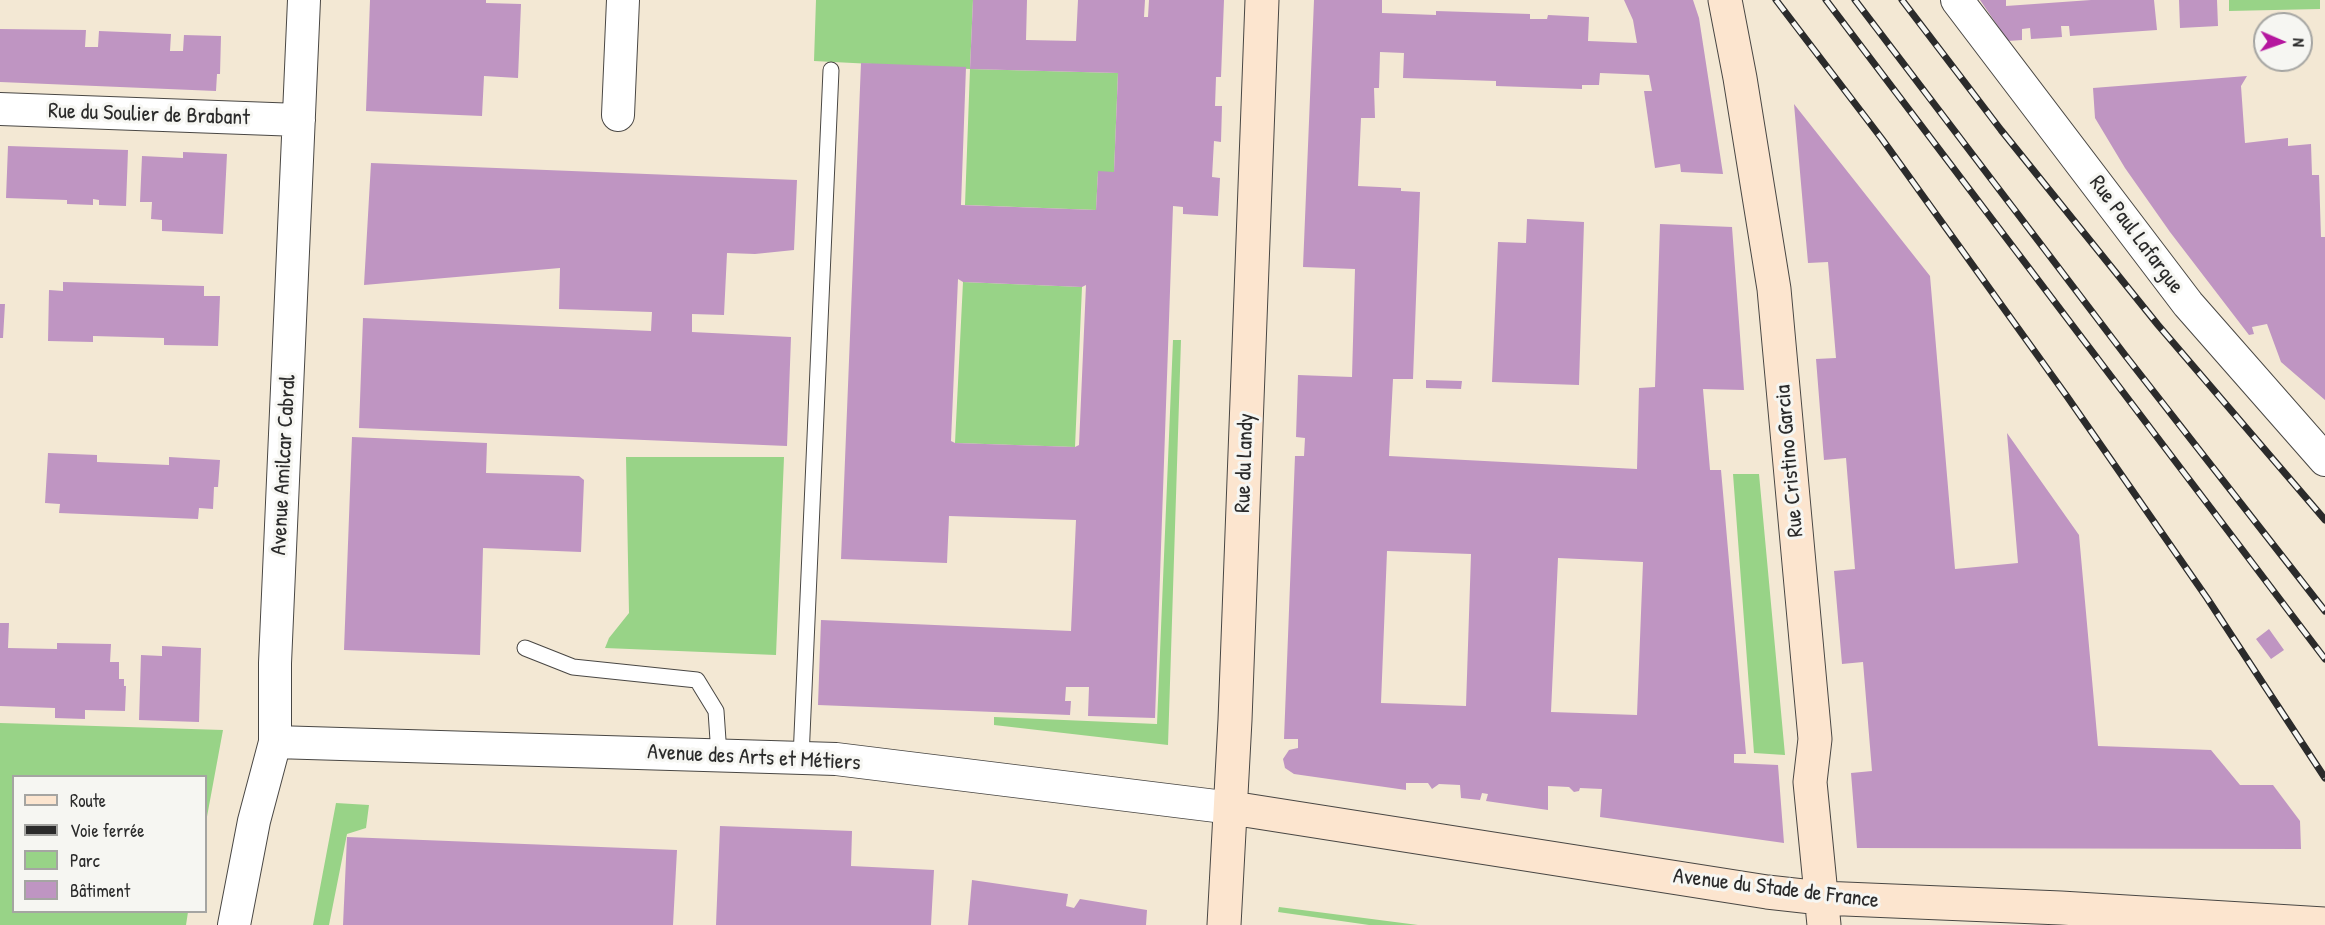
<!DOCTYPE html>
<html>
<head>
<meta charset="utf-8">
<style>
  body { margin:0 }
  #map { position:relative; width:2325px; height:925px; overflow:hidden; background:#f3e8d4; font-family:"Patrick Hand",sans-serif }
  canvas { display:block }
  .legend { position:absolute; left:12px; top:775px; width:195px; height:138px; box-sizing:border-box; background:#f6f6f2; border:2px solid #a5a5a2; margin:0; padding:8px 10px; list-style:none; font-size:18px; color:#2b2b2b }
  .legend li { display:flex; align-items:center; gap:12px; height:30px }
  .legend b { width:30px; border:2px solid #a5a5a2 }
  .north { position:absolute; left:2253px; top:12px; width:60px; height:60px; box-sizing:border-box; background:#f6f6f2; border:2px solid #a5a5a2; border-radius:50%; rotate:92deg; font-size:16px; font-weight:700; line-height:24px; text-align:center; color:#2b2b2b }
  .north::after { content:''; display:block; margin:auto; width:21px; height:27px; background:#b5179e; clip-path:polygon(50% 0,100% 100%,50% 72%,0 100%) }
</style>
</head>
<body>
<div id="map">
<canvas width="2325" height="925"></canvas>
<ul class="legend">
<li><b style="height:8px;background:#fce5cf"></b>Route</li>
<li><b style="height:8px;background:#2b2b2b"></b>Voie ferrée</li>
<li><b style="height:16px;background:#98d387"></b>Parc</li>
<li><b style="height:16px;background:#bf95c2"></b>Bâtiment</li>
</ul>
<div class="north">N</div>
</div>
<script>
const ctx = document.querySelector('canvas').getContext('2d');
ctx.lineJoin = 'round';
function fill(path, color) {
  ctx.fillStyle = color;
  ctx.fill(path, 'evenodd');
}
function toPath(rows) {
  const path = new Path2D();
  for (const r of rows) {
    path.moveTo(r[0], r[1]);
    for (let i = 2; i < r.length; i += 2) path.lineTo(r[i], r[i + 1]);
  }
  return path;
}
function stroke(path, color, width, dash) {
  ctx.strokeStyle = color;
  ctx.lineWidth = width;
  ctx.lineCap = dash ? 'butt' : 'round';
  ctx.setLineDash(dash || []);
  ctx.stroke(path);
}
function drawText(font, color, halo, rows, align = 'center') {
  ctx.font = font + ' "Patrick Hand",sans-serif';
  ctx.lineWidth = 6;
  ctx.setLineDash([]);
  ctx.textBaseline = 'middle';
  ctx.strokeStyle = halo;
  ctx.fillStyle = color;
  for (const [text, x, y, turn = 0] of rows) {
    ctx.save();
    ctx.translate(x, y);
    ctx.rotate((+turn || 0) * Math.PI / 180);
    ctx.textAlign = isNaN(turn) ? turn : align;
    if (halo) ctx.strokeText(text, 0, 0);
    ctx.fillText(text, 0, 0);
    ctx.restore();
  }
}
fill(toPath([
  [816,0,973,0,970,69,1118,73,1114,172,1098,172,1096,210,965,205,970,69,814,61],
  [2229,0,2320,0,2320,9,2229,11],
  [963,282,1082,287,1075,447,955,443],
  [1173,340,1181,340,1168,745,994,725,994,717,1157,724],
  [626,457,784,457,776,655,605,648,609,638,629,613],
  [1733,474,1759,474,1785,755,1754,753],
  [0,723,223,730,206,822,206,776,14,776,14,912,188,912,186,925,0,925],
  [336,803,369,805,366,828,347,834,329,925,313,925],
  [1279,907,1418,925,1369,925,1278,912]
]), '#98d387');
fill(toPath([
  [370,0,486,0,486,3,521,4,518,78,484,76,482,116,366,111],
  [973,0,1027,0,1026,40,1076,41,1078,0,1145,0,1144,17,1148,17,1149,0,1224,0,1221,77,1216,77,1215,106,1222,106,1221,142,1214,141,1212,177,1220,178,1218,216,1183,214,1183,207,1173,206,1155,718,1088,716,1089,687,1066,687,1065,701,1071,701,1070,715,818,705,821,620,1071,631,1076,520,949,516,947,563,841,559,861,63,966,67,961,205,1096,210,1098,171,1114,172,1118,73,970,69],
  [958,279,963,282,1082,287,1086,285,1079,445,1075,447,955,443,951,441],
  [1314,0,1382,0,1382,13,1436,15,1436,11,1530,14,1530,19,1547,19,1548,15,1589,17,1588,41,1637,43,1633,20,1624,0,1693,0,1699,18,1723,174,1681,172,1680,164,1655,168,1644,91,1652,91,1649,75,1600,73,1599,85,1582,85,1582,89,1496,86,1496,81,1403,78,1404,53,1380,52,1379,88,1374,88,1375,118,1361,118,1358,186,1401,188,1401,191,1420,192,1413,379,1393,379,1389,456,1637,469,1639,388,1655,387,1660,224,1732,227,1744,390,1703,389,1710,470,1721,470,1746,754,1734,754,1734,763,1778,765,1784,843,1600,817,1602,789,1580,788,1579,791,1574,792,1569,787,1548,786,1548,810,1486,801,1488,794,1482,793,1480,800,1461,798,1460,785,1439,784,1432,789,1428,783,1406,783,1406,790,1294,774,1285,768,1283,759,1289,750,1298,748,1298,739,1284,739,1295,456,1304,456,1305,438,1296,437,1298,375,1352,377,1355,269,1303,267],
  [1387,551,1471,554,1466,706,1381,703],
  [1558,558,1643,562,1637,715,1551,712],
  [1980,0,2006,0,2006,6,2091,0,2154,0,2157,30,2070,36,2069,26,2061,26,2062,37,2031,39,2030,28,2022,29,2022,40,2008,41],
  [2179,0,2217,0,2218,26,2180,28],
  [0,29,86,30,85,47,98,47,99,31,171,34,170,51,183,51,184,35,221,36,220,74,217,74,216,91,0,82],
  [2247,76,2241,86,2245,143,2288,138,2288,146,2311,144,2312,175,2319,175,2321,237,2325,237,2325,400,2281,362,2267,324,2252,327,2254,334,2249,335,2170,232,2125,168,2095,118,2093,88],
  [1794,104,1930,276,1955,569,2018,563,2007,433,2079,535,2098,746,2211,750,2240,785,2273,785,2300,821,2301,849,1857,848,1851,773,1872,771,1863,662,1842,664,1834,571,1855,569,1846,458,1824,460,1816,359,1836,358,1828,262,1808,263],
  [8,146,128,150,126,206,99,205,99,200,93,199,93,205,67,204,67,200,6,198],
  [183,152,227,154,223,234,162,231,162,220,151,219,152,202,140,202,142,156,183,158],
  [371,163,797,180,794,250,755,254,727,253,724,315,692,314,692,332,791,337,787,446,359,428,363,318,651,331,652,312,559,309,560,268,364,285],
  [1527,219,1584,222,1579,385,1492,382,1498,242,1526,243],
  [63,282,204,286,204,296,220,296,218,346,164,345,164,338,93,336,93,342,48,341,49,290,63,291],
  [0,304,5,304,3,338,0,338],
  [1426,380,1462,381,1461,389,1426,388],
  [352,437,487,443,486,473,579,476,584,480,581,552,483,548,480,655,344,650],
  [48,453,97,455,97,462,169,465,169,457,220,460,218,487,214,487,213,509,199,508,198,519,59,513,60,504,45,503],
  [0,623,9,623,8,648,57,649,57,643,111,644,110,662,119,662,119,679,124,679,124,686,126,686,125,711,85,710,85,719,55,718,55,708,0,706],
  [2269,629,2284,650,2271,659,2256,639],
  [162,646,201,648,199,722,139,720,141,655,162,656],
  [720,826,852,831,851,866,934,870,931,925,716,925],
  [347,837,677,850,673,925,343,925],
  [972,880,1068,894,1066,906,1074,908,1080,899,1147,910,1146,925,968,925]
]), '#bf95c2');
const lane = toPath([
  [525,648,573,667,697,680,716,711,719,755],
  [801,758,831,70]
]);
const street = toPath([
  [1957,0,2188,304,2325,460],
  [0,109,299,120],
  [618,115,623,0],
  [275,742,836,759,1232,808],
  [234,925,254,821,275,742,275,663,304,0]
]);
const secondary = toPath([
  [1725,0,1740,78,1774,289,1815,739,1810,782,1824,925],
  [1232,808,1767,892,1821,898,2061,908,2325,924],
  [1224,925,1235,720,1262,0]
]);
stroke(lane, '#494744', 17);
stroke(street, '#494744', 34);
stroke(secondary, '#494744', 35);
stroke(lane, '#fff', 15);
stroke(street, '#fff', 32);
stroke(secondary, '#fce5cf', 33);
const rail = toPath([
  [1776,0,1882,139,2066,395,2207,598,2325,778],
  [1826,0,2325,659],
  [1855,0,2125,355,2325,611],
  [1902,0,2001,130,2158,325,2325,520]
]);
stroke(rail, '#2b2b2b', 7);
stroke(rail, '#f6f6f2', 4.5, [14]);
drawText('22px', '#2b2b2b', '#f6f6f2', [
  ["Rue du Soulier de Brabant",149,115,2],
  ["Rue Paul Lafargue",2136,235,53],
  ["Rue Cristino Garcia",1790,461,-95],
  ["Rue du Landy",1245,463,-88],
  ["Avenue Amilcar Cabral",284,465,-87],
  ["Avenue des Arts et Métiers",754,758,3],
  ["Avenue du Stade de France",1776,889,7]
]);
</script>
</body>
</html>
